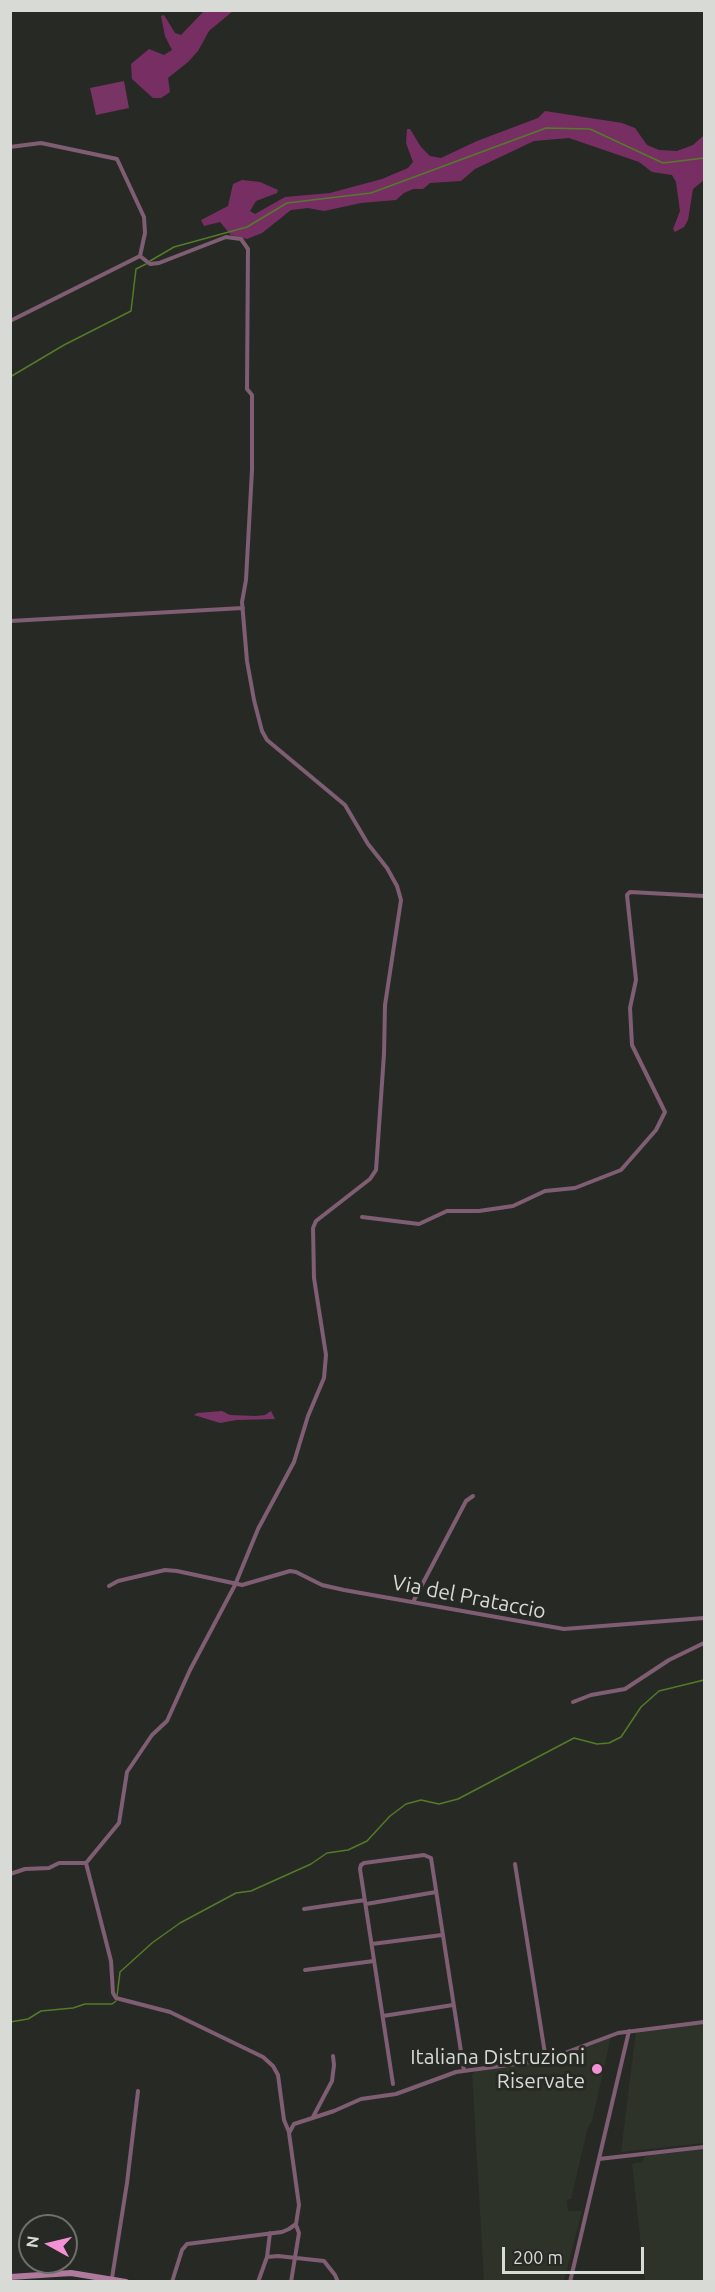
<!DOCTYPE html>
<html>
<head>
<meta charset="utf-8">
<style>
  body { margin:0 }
  #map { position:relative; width:715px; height:2292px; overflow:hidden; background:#272a24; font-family:Ubuntu,sans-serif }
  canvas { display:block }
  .frame { position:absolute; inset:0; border:12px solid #d7dad5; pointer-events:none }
  .north { position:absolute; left:18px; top:2214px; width:60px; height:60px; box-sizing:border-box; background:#272a24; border:2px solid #6d706b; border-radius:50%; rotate:278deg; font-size:16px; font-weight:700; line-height:24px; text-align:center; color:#d7dad5 }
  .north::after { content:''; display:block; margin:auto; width:21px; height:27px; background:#f391d5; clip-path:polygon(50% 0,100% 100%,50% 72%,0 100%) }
  .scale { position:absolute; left:502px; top:2247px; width:142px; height:27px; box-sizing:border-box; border:3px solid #d7dad5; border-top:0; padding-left:8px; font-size:18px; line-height:21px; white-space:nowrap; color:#d7dad5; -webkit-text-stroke:4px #272a24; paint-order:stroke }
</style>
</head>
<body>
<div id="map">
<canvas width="715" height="2292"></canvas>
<div class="frame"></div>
<div class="north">N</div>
<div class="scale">200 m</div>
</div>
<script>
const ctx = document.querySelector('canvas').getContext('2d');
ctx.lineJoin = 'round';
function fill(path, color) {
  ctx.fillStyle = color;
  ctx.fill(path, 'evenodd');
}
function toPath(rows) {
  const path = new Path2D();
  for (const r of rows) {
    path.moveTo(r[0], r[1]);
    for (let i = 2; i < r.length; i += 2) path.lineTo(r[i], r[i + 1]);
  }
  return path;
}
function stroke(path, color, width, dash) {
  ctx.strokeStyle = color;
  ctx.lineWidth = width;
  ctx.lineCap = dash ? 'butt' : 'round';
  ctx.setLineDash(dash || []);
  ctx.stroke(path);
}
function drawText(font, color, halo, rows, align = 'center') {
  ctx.font = font + ' Ubuntu,sans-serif';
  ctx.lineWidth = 6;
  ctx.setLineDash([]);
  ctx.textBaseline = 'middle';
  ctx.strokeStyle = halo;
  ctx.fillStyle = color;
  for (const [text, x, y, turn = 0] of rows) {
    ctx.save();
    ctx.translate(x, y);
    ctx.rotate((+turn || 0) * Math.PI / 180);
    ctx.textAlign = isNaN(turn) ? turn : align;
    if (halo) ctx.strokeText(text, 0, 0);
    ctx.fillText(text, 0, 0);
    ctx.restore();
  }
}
fill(toPath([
  [704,2024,704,2143,621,2152,636,2031],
  [611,2036,592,2121,588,2127,571,2199,567,2199,568,2211,582,2211,564,2281,484,2281,472,2074,476,2071,543,2062],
  [704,2149,704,2281,645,2281,632,2164,642,2162,645,2156]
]), '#2d3328');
fill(toPath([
  [124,81,129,108,96,115,90,88],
  [222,1411,230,1415,256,1416,265,1415,271,1411,275,1419,237,1420,220,1423,194,1415,197,1413]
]), '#773464');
fill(toPath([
  [204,11,233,11,209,31,198,51,188,62,168,78,170,92,161,98,153,98,132,79,131,64,149,49,164,55,172,50,165,36,161,16,164,15,175,33,181,35],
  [545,111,622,123,635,128,647,145,659,150,677,151,693,145,703,136,704,137,704,180,693,189,688,220,684,227,675,232,673,229,680,211,676,182,672,175,652,172,639,162,569,138,534,141,475,169,461,181,430,183,423,189,413,189,404,193,396,200,361,203,324,211,308,208,291,210,262,233,247,239,231,235,220,222,204,226,201,220,228,206,233,184,242,180,260,182,278,190,277,193,256,201,250,211,255,214,285,197,330,193,382,179,408,168,413,162,406,143,407,129,410,129,421,147,430,156,441,158,477,141,538,118]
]), '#772f63');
stroke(toPath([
  [150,261,174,247,247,227,287,203,371,193,546,128,590,129,663,163,704,158],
  [10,377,64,345,131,311,136,269,146,264],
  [117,1996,120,1972,152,1943,180,1923,236,1893,251,1891,311,1864,327,1853,348,1850,367,1841,390,1816,406,1804,421,1800,439,1804,458,1799,574,1738,597,1744,609,1743,621,1737,641,1707,659,1691,704,1680],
  [10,2022,28,2019,41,2011,73,2008,85,2004,112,2004,116,2001]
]), '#547b28', 1.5);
stroke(toPath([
  [10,147,41,143,117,159,144,217,145,233,140,256,150,264,159,263,226,237,241,239,248,249,247,389,252,395,252,470,246,580,242,602,247,661,254,700,262,731,267,740,345,805,368,844,387,868,397,886,401,900,385,1005,384,1054,376,1170,370,1179,316,1221,313,1228,314,1278,326,1355,324,1378,308,1416,294,1462,258,1529,235,1585,190,1670,167,1721,152,1735,127,1772,119,1823,86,1863],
  [10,321,140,256],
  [10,621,243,608],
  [362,1217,419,1224,447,1211,479,1211,513,1206,545,1191,575,1188,621,1170,656,1130,665,1112,632,1045,630,1008,636,980,627,895,630,892,704,896],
  [109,1586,118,1581,165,1570,177,1571,242,1585,290,1571,296,1572,322,1585,344,1590,564,1629,704,1618],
  [413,1602,466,1501,473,1496],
  [573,1702,591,1695,625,1689,669,1660,704,1643],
  [86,1863,111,1961,113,1993,116,1998,170,2012,263,2057,273,2066,278,2075,284,2120,289,2132],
  [515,1864,546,2060],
  [10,1874,25,1869,49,1868,59,1863,86,1863],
  [366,1904,436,1892],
  [304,1909,365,1900],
  [372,1944,442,1935],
  [305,1970,374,1961],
  [383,2016,453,2005],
  [393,2084,360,1869,361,1865,364,1863,424,1855,431,1858,464,2071],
  [313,2117,332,2081,334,2065,333,2056],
  [599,2159,704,2147],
  [267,2257,278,2256,324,2261,335,2275,338,2282],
  [112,2278,127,2183,138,2091],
  [172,2282,182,2250,187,2244,282,2232,289,2229,296,2224,299,2205,289,2133,294,2124,334,2111,361,2099,396,2094,456,2072,546,2060,618,2033,704,2022],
  [258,2282,267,2257,270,2233],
  [291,2282,299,2233,296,2225],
  [570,2282,629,2031]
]), '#7f5d73', 4);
stroke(toPath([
  [10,2277,71,2273,126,2282]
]), '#af7a9e', 6);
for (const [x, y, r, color] of [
  [597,2069,6,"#f391d5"]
]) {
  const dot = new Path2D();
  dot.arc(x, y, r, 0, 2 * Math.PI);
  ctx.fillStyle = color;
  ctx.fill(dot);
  stroke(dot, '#272a24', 2);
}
drawText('21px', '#d7dad5', '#272a24', [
  ["Via del Prataccio",469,1597,11]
]);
drawText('21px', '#d7dad5', '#272a24', [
  ["Italiana Distruzioni",585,2057],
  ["Riservate",585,2081]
], 'right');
</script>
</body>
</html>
